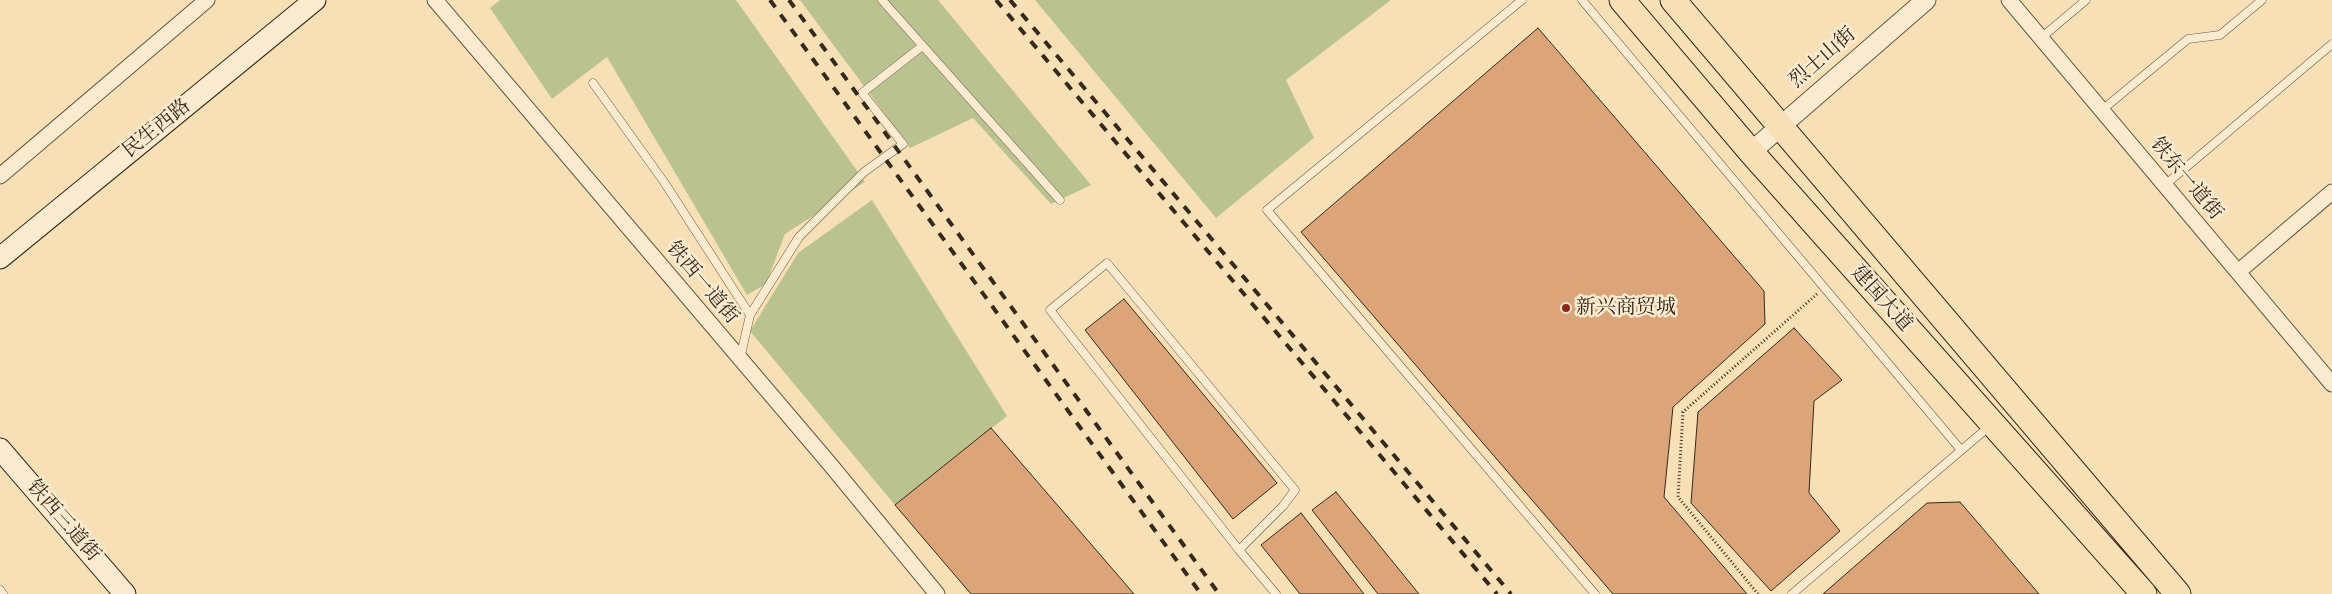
<!DOCTYPE html>
<html>
<head>
<meta charset="utf-8">
<style>
  body { margin:0 }
  canvas { display:block; background:#f8e0b6 }
</style>
</head>
<body>
<canvas width="2332" height="594"></canvas>
<script>
const ctx = document.querySelector('canvas').getContext('2d');
ctx.lineJoin = 'round';
function fill(path, color) {
  ctx.fillStyle = color;
  ctx.fill(path, 'evenodd');
}
function toPath(rows) {
  const path = new Path2D();
  for (const r of rows) {
    path.moveTo(r[0], r[1]);
    for (let i = 2; i < r.length; i += 2) path.lineTo(r[i], r[i + 1]);
  }
  return path;
}
function stroke(path, color, width, dash) {
  ctx.strokeStyle = color;
  ctx.lineWidth = width;
  ctx.lineCap = dash ? 'butt' : 'round';
  ctx.setLineDash(dash || []);
  ctx.stroke(path);
}
function drawText(font, color, halo, rows, align = 'center') {
  ctx.font = font + ' "Gentium Book Plus","Noto Serif SC",serif';
  ctx.lineWidth = 5;
  ctx.setLineDash([]);
  ctx.textBaseline = 'middle';
  ctx.strokeStyle = halo;
  ctx.fillStyle = color;
  for (const [text, x, y, turn = 0] of rows) {
    ctx.save();
    ctx.translate(x, y);
    ctx.rotate((+turn || 0) * Math.PI / 180);
    ctx.textAlign = isNaN(turn) ? turn : align;
    if (halo) ctx.strokeText(text, 0, 0);
    ctx.fillText(text, 0, 0);
    ctx.restore();
  }
}
fill(toPath([
  [500,0,736,0,865,182,785,234,766,284,747,295,607,57,552,99,490,8],
  [800,0,938,0,1091,185,1051,204,973,118,910,148],
  [1035,0,1391,0,1286,80,1314,138,1216,218],
  [872,200,1007,416,895,505,750,331,798,253]
]), '#bac390');
const building = toPath([
  [1538,28,1764,291,1765,324,1673,407,1664,497,1747,594,1613,594,1301,232,1538,28],
  [1124,299,1277,483,1233,519,1085,330,1124,299],
  [1794,328,1842,380,1814,401,1809,493,1840,531,1771,591,1691,503,1698,412,1794,328],
  [991,428,1134,594,971,594,895,505,991,428],
  [1336,492,1419,594,1378,594,1312,510,1336,492],
  [1960,502,2039,594,1823,594,1927,503,1960,502],
  [1301,513,1364,594,1300,594,1261,545,1301,513]
]);
fill(building, '#dba479');
stroke(building, '#36291b', 1);
const service = toPath([
  [882,0,1060,200],
  [1522,0,1267,210,1595,594],
  [1582,0,1961,450],
  [2041,38,2086,0],
  [593,83,664,182,750,315,740,359],
  [2102,110,2188,39,2220,35,2262,0],
  [2165,185,2332,44],
  [750,315,799,237,864,172,903,144,862,93,921,47],
  [1239,550,1283,506,1295,490,1107,263,1050,310,1239,550,1276,594],
  [0,590,3,594],
  [1792,594,1991,425]
]);
const minor = toPath([
  [435,0,829,463,937,594],
  [2009,0,2332,384],
  [0,176,207,0],
  [2238,272,2332,192]
]);
const tertiary = toPath([
  [1751,152,1926,0]
]);
const secondary = toPath([
  [0,258,315,0],
  [0,449,125,594]
]);
const trunk = toPath([
  [1622,0,1751,152,2144,594],
  [1673,0,2178,594]
]);
stroke(service, '#665742', 9);
stroke(minor, '#665742', 17);
stroke(tertiary, '#665742', 21);
stroke(secondary, '#36291b', 23);
stroke(trunk, '#36291b', 27);
stroke(toPath([
  [1758,594,1678,497,1683,412,1817,294]
]), '#36291b', 3, [1, 2.5]);
stroke(service, '#faebd0', 8);
stroke(minor, '#faebd0', 15);
stroke(tertiary, '#faebd0', 19);
stroke(secondary, '#faebd0', 21);
stroke(trunk, '#f8e0b6', 25);
stroke(toPath([
  [770,0,1201,594],
  [789,0,1219,594],
  [996,0,1497,594],
  [1010,0,1511,594]
]), '#36291b', 4, [9, 9]);
for (const [x, y, r, color] of [
  [1566,308,5,"#8f2418"]
]) {
  const dot = new Path2D();
  dot.arc(x, y, r, 0, 2 * Math.PI);
  ctx.fillStyle = color;
  ctx.fill(dot);
  stroke(dot, '#faebd0', 2);
}
drawText('20px', '#36291b', '#faebd0', [
  ["烈士山街",1823,58,-41],
  ["民生西路",157,129,-39],
  ["铁东一道街",2186,179,50],
  ["铁西一道街",702,283,50],
  ["建国大道",1881,299,48],
  ["铁西三道街",63,521,49]
]);
drawText('20px', '#36291b', '#faebd0', [
  ["新兴商贸城",1576,308]
], 'left');
</script>
</body>
</html>
